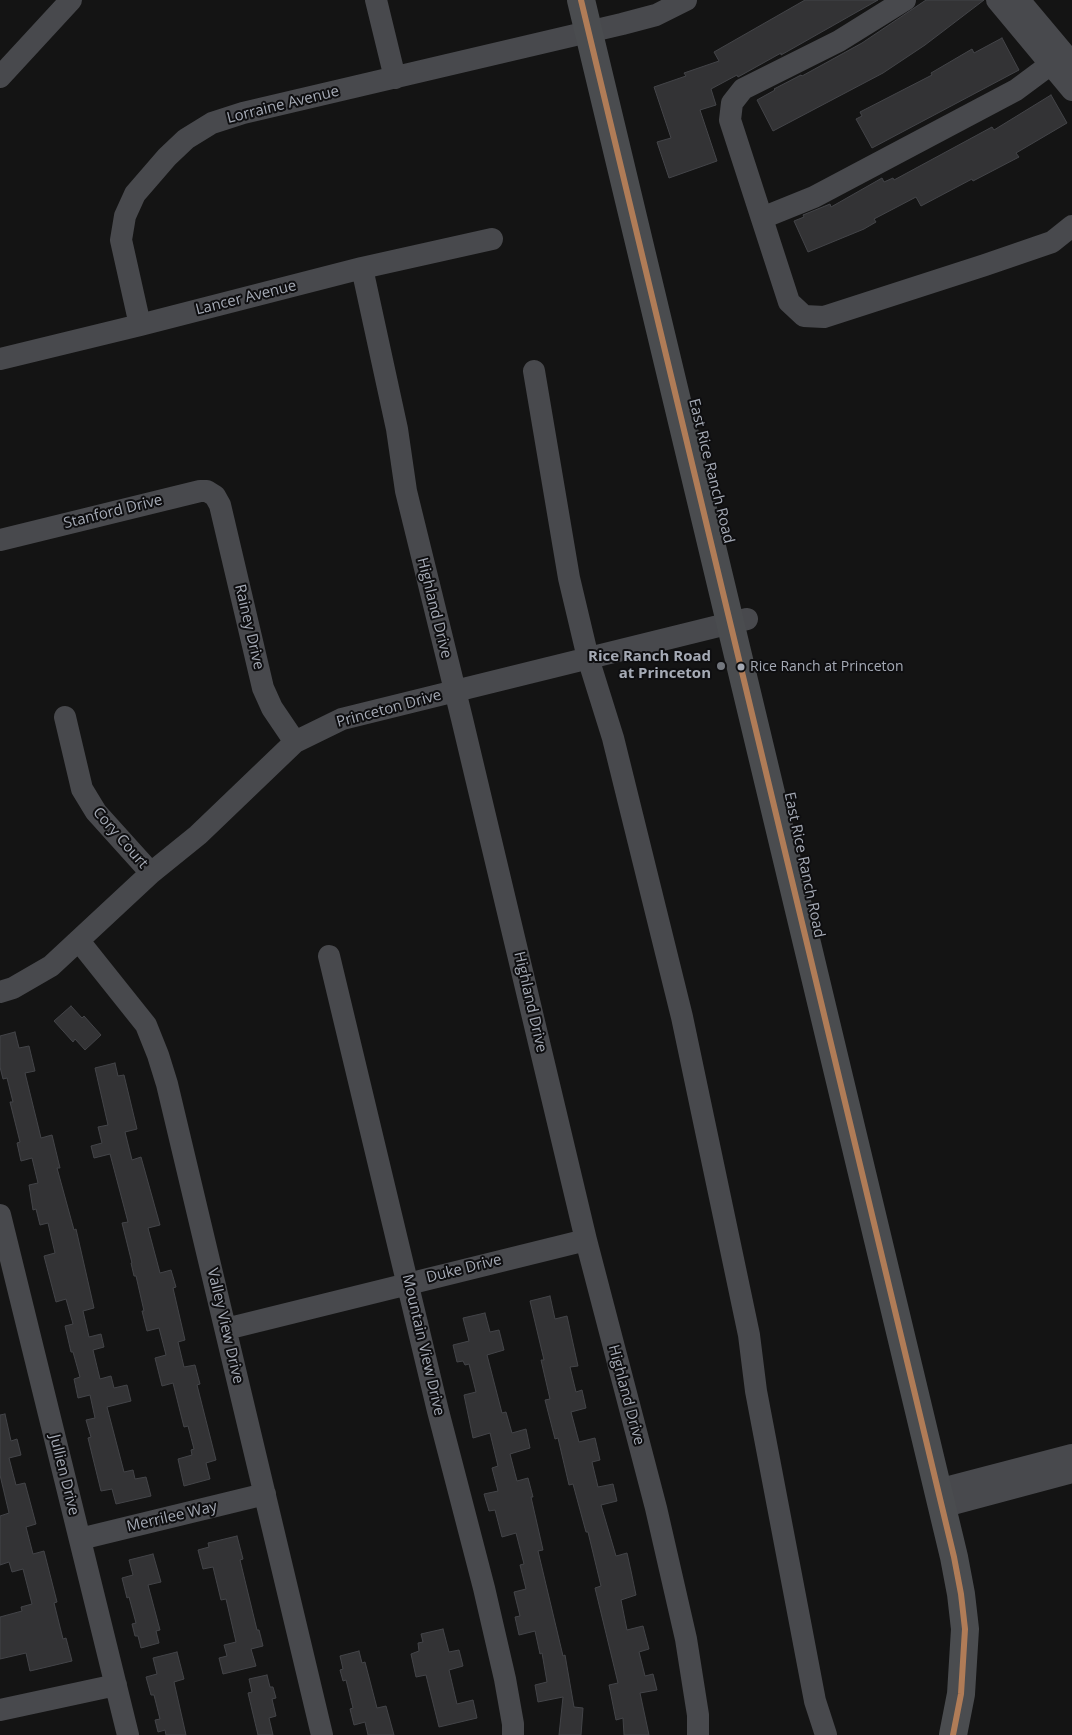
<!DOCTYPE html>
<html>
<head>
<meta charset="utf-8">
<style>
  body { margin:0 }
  canvas { display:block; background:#141414 }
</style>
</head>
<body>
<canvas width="1072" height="1735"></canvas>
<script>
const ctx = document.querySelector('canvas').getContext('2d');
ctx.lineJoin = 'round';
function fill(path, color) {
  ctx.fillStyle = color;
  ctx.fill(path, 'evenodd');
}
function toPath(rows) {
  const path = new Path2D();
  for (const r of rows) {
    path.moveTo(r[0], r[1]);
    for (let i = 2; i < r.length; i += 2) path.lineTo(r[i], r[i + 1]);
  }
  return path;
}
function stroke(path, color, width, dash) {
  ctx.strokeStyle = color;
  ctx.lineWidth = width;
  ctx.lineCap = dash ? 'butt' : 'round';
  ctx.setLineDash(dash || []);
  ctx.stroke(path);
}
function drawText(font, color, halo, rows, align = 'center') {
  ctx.font = font + ' "Open Sans",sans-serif';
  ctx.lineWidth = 4;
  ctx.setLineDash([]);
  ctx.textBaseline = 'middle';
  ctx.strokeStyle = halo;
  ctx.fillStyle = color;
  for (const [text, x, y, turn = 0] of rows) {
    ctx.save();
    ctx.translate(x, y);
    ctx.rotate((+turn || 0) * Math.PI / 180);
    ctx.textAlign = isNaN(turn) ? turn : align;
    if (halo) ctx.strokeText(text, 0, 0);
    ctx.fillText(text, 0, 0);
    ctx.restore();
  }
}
const building = toPath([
  [805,0,878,0,781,55,781,53,738,77,737,75,711,89,716,105,700,110,717,161,669,178,657,142,671,138,654,87,686,76,684,73,719,61,714,52,805,0],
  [926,0,984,0,925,45,883,73,773,131,757,100,775,90,774,89,801,75,802,76,862,43,926,0],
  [1002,38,1019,70,872,148,856,119,862,116,860,112,932,75,931,73,972,49,974,53,1002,38],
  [1051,95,1067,123,1016,153,1019,157,973,181,972,179,921,206,916,197,874,219,876,222,864,229,808,252,794,221,804,217,803,215,830,204,831,207,882,178,884,182,893,178,894,180,992,127,994,130,1051,95],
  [71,1006,82,1018,84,1016,101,1035,85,1050,75,1039,73,1042,54,1021,71,1006],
  [15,1032,19,1048,29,1046,35,1071,25,1073,41,1138,52,1135,60,1168,57,1168,74,1230,76,1229,94,1308,83,1311,89,1337,101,1334,104,1347,93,1350,100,1379,111,1376,114,1388,127,1385,131,1401,107,1407,124,1472,133,1470,135,1479,146,1477,151,1496,116,1504,112,1489,101,1491,88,1438,91,1437,86,1420,95,1418,90,1395,78,1398,74,1379,80,1377,73,1352,71,1352,65,1326,73,1324,66,1299,56,1302,44,1256,55,1253,48,1223,40,1225,36,1209,33,1210,29,1185,38,1183,32,1158,21,1161,17,1143,20,1142,10,1102,13,1102,7,1078,3,1079,0,1067,0,1036,15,1032],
  [115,1063,118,1076,124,1075,137,1129,125,1132,132,1160,141,1157,160,1225,148,1228,160,1273,171,1270,176,1287,173,1288,185,1340,178,1342,184,1367,195,1365,200,1384,197,1385,216,1460,206,1463,210,1479,184,1486,178,1459,192,1455,191,1450,194,1449,188,1426,184,1427,173,1383,162,1386,155,1358,166,1355,159,1328,147,1331,142,1311,144,1311,136,1276,134,1276,131,1263,132,1263,122,1223,128,1222,110,1154,94,1158,91,1146,102,1143,98,1127,108,1125,95,1068,115,1063],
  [550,1296,555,1319,567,1316,578,1366,570,1367,576,1392,582,1390,586,1408,571,1412,579,1442,595,1438,600,1460,592,1462,598,1487,613,1484,617,1501,601,1505,616,1556,627,1553,631,1571,636,1595,621,1600,627,1630,643,1626,649,1649,639,1652,645,1676,653,1674,657,1690,640,1693,649,1735,624,1735,623,1718,616,1720,609,1685,618,1683,595,1588,601,1586,588,1532,586,1532,573,1484,569,1485,558,1438,555,1439,545,1400,550,1399,541,1360,544,1360,530,1301,550,1296],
  [485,1313,490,1332,499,1330,504,1350,487,1355,502,1413,506,1412,512,1433,526,1429,530,1448,510,1454,517,1481,528,1478,533,1497,531,1497,543,1550,538,1551,563,1656,565,1655,574,1707,583,1708,581,1735,559,1735,563,1697,538,1702,535,1685,547,1682,542,1653,540,1654,535,1631,519,1635,515,1617,520,1616,514,1592,526,1589,520,1565,524,1564,516,1533,502,1537,495,1510,489,1511,484,1494,498,1491,492,1468,498,1466,490,1433,473,1438,464,1395,476,1392,469,1364,465,1365,463,1361,457,1362,453,1345,469,1341,463,1318,485,1313],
  [5,1414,11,1441,17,1439,21,1455,9,1458,16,1485,25,1483,36,1524,26,1527,33,1554,44,1551,57,1602,54,1603,63,1639,66,1638,72,1661,30,1671,26,1653,0,1659,0,1617,22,1611,21,1607,32,1604,23,1569,12,1572,9,1562,0,1565,0,1516,9,1513,0,1475,0,1415,5,1414],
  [237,1536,243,1559,240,1560,257,1630,259,1630,263,1646,251,1649,256,1666,223,1674,219,1658,227,1656,224,1645,236,1642,226,1599,221,1600,213,1567,203,1569,198,1550,209,1547,208,1543,237,1536],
  [153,1554,161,1582,148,1585,160,1630,156,1631,159,1643,141,1648,138,1636,135,1636,132,1624,136,1623,129,1597,127,1598,122,1578,133,1575,129,1560,153,1554],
  [443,1629,449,1652,459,1650,463,1666,449,1670,457,1704,473,1700,477,1718,439,1727,426,1675,416,1677,411,1654,419,1651,418,1643,423,1642,421,1634,443,1629],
  [359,1651,362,1663,365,1662,377,1708,386,1706,394,1735,368,1735,365,1722,354,1725,350,1709,353,1708,346,1680,343,1681,340,1670,343,1669,340,1656,359,1651],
  [177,1652,184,1679,174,1682,186,1735,166,1735,165,1730,158,1732,155,1720,160,1719,154,1695,151,1695,146,1677,157,1674,153,1658,177,1652],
  [267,1675,270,1687,273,1687,276,1698,272,1699,276,1716,269,1718,273,1735,258,1735,248,1693,252,1692,249,1679,267,1675]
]);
fill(building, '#333335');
stroke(building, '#434448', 1);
stroke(toPath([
  [376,0,395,78],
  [905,0,839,41,743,89,732,103,730,120,789,302,804,316,824,317,985,265,1052,242,1072,226],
  [997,0,1072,90],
  [1019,0,1072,63],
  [0,77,71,0],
  [762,218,814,197,1016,90,1051,64],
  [362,268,397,429,406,491,462,719,586,1240,656,1508,686,1639,698,1715,698,1735],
  [140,325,121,240,125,216,135,194,167,157,186,139,212,123,243,113,622,24,656,15,686,0],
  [0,359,140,325,362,268,492,239],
  [534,371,569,578,588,658,613,738,682,1017,749,1335,756,1391,815,1701,826,1735],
  [0,540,200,491,207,491,215,496,220,505,263,688,272,708,295,742],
  [65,717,82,789,96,812,151,873],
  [79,941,146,1025,158,1055,167,1084,322,1735],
  [329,956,438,1411,484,1588,505,1679,513,1724,513,1735],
  [0,992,13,988,51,966,151,873,198,835,295,742,342,719,747,619],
  [0,1215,128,1735],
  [226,1329,586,1240],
  [938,1490,1072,1455],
  [942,1507,1072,1472],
  [80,1539,265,1494],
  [0,1710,116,1685]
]), '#48494d', 22);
stroke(toPath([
  [581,0,954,1557,961,1594,965,1629,961,1694,953,1735]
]), '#4a4c4f', 28);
stroke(toPath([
  [581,0,954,1557,961,1594,965,1629,961,1694,953,1735]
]), '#b07c57', 6);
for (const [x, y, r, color] of [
  [721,666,5,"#72767d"],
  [741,667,4.5,"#a5aab5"]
]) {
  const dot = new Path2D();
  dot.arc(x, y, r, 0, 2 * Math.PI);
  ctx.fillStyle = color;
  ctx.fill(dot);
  stroke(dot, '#0e0e10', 2);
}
drawText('14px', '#a5aab5', '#0e0e10', [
  ["Rice Ranch at Princeton",750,667]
], 'left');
drawText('15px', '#a5aab5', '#0e0e10', [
  ["Lorraine Avenue",283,105,-14],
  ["Lancer Avenue",246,298,-14],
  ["East Rice Ranch Road",711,471,76],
  ["Stanford Drive",113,512,-14],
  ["Highland Drive",434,608,76],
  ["Rainey Drive",249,627,77],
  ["Princeton Drive",389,709,-15],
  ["Cory Court",120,838,49],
  ["East Rice Ranch Road",804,865,78],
  ["Highland Drive",530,1002,77],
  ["Duke Drive",464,1269,-14],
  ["Valley View Drive",225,1326,77],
  ["Mountain View Drive",423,1345,77],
  ["Highland Drive",626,1395,75],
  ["Jullien Drive",64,1475,76],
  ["Merrilee Way",172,1517,-13]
]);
drawText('bold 15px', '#a5aab5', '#0e0e10', [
  ["Rice Ranch Road",711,657],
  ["at Princeton",711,674]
], 'right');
</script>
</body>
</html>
